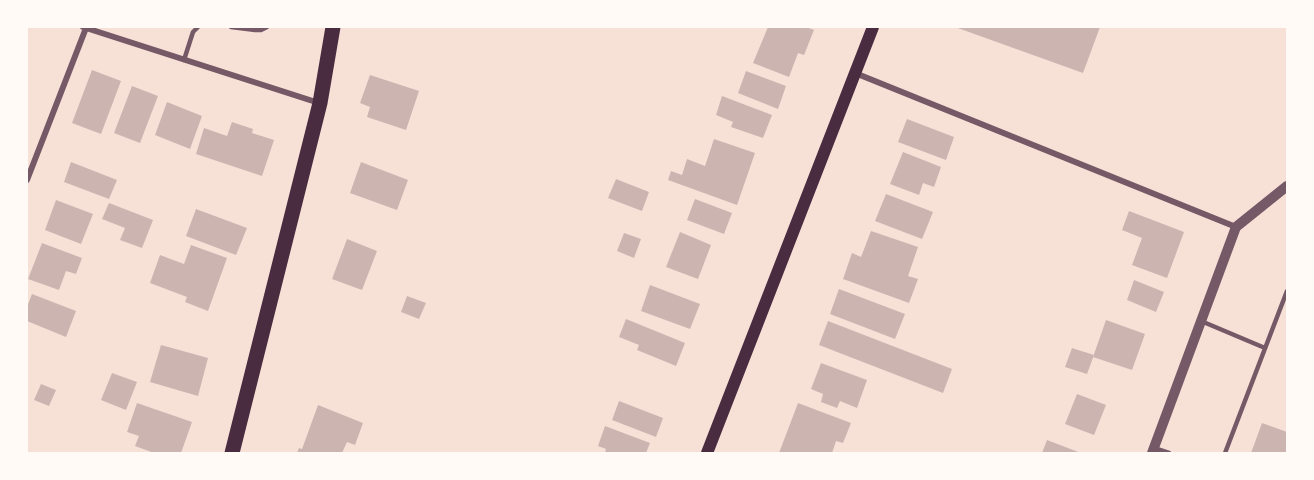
<!DOCTYPE html>
<html>
<head>
<meta charset="utf-8">
<style>
  body { margin:0 }
  #map { position:relative; width:1314px; height:480px; overflow:hidden; background:#f7e1d7; font-family:"IBM Plex Sans",sans-serif }
  canvas { display:block }
  .frame { position:absolute; inset:0; border:28px solid #fffaf5; pointer-events:none }
</style>
</head>
<body>
<div id="map">
<canvas width="1314" height="480"></canvas>
<div class="frame"></div>
</div>
<script>
const ctx = document.querySelector('canvas').getContext('2d');
ctx.lineJoin = 'round';
function fill(path, color) {
  ctx.fillStyle = color;
  ctx.fill(path, 'evenodd');
}
function toPath(rows) {
  const path = new Path2D();
  for (const r of rows) {
    path.moveTo(r[0], r[1]);
    for (let i = 2; i < r.length; i += 2) path.lineTo(r[i], r[i + 1]);
  }
  return path;
}
function stroke(path, color, width, dash) {
  ctx.strokeStyle = color;
  ctx.lineWidth = width;
  ctx.lineCap = dash ? 'butt' : 'round';
  ctx.setLineDash(dash || []);
  ctx.stroke(path);
}
fill(toPath([
  [768,27,806,27,814,30,804,55,798,53,789,77,753,63],
  [955,27,1100,27,1083,73],
  [92,70,121,81,101,134,72,123],
  [746,71,786,86,778,109,738,93],
  [370,75,419,91,406,130,367,117,370,107,360,103],
  [132,86,158,96,140,143,114,133],
  [722,96,772,115,763,138,731,127,733,122,716,115],
  [167,102,202,116,190,149,155,135],
  [907,119,954,137,946,160,898,142],
  [232,122,253,129,252,133,274,140,262,176,196,154,204,128,227,136],
  [714,139,755,153,737,205,668,180,671,171,682,175,687,159,705,166],
  [903,152,941,167,934,187,923,183,919,195,890,184],
  [71,162,117,180,109,199,64,182],
  [361,162,408,180,397,210,350,193],
  [616,179,649,192,642,211,608,198],
  [886,194,933,212,922,239,875,221],
  [695,199,732,213,724,234,687,220],
  [56,200,93,214,81,244,45,230],
  [109,203,153,220,142,248,120,240,125,228,102,219],
  [196,209,247,228,236,255,186,236],
  [1129,211,1184,232,1167,278,1132,265,1142,238,1122,230],
  [871,231,918,247,908,276,918,279,909,303,843,279,852,253,861,257],
  [680,232,711,245,698,279,666,267],
  [624,233,641,239,634,258,617,251],
  [347,239,377,251,362,290,332,279],
  [42,243,82,258,76,274,66,271,59,290,28,279],
  [191,245,227,258,208,311,185,302,187,297,150,283,160,255,184,264],
  [1134,280,1164,292,1156,312,1127,300],
  [650,285,700,304,690,329,641,311],
  [839,289,905,314,895,339,830,314],
  [32,294,76,311,66,337,27,321,27,307],
  [407,296,426,303,419,319,401,312],
  [626,319,685,343,676,366,637,350,639,345,619,337],
  [1106,320,1145,334,1132,370,1093,357],
  [828,321,952,369,943,393,819,345],
  [161,345,208,358,198,396,150,382],
  [1072,348,1094,355,1087,374,1065,367],
  [821,363,867,380,857,408,840,401,837,408,821,402,823,394,811,389],
  [112,373,137,382,126,410,101,400],
  [41,384,56,390,49,406,34,400],
  [1077,394,1106,405,1094,435,1065,424],
  [619,401,663,418,656,437,612,420],
  [137,403,192,422,181,453,154,453,135,446,139,436,127,432],
  [798,403,851,423,843,443,836,441,832,453,779,453],
  [318,405,363,423,355,445,347,442,342,453,297,453,299,448,302,449],
  [1262,423,1287,432,1287,453,1251,453],
  [605,426,650,443,646,453,605,453,606,449,598,446],
  [1047,440,1081,453,1042,453]
]), '#ccb4b1');
stroke(toPath([
  [231,27,255,30,261,30,267,27],
  [184,60,193,32,198,27],
  [1201,321,1265,348],
  [1154,448,1169,453],
  [1225,453,1287,291]
]), '#755966', 4.5);
stroke(toPath([
  [83,27,319,103],
  [855,73,1236,227],
  [27,180,86,28]
]), '#755966', 6);
stroke(toPath([
  [1152,453,1236,227,1287,186]
]), '#755966', 10);
stroke(toPath([
  [707,453,873,27]
]), '#4a2c40', 12);
stroke(toPath([
  [232,453,320,103,333,27]
]), '#4a2c40', 15);
</script>
</body>
</html>
